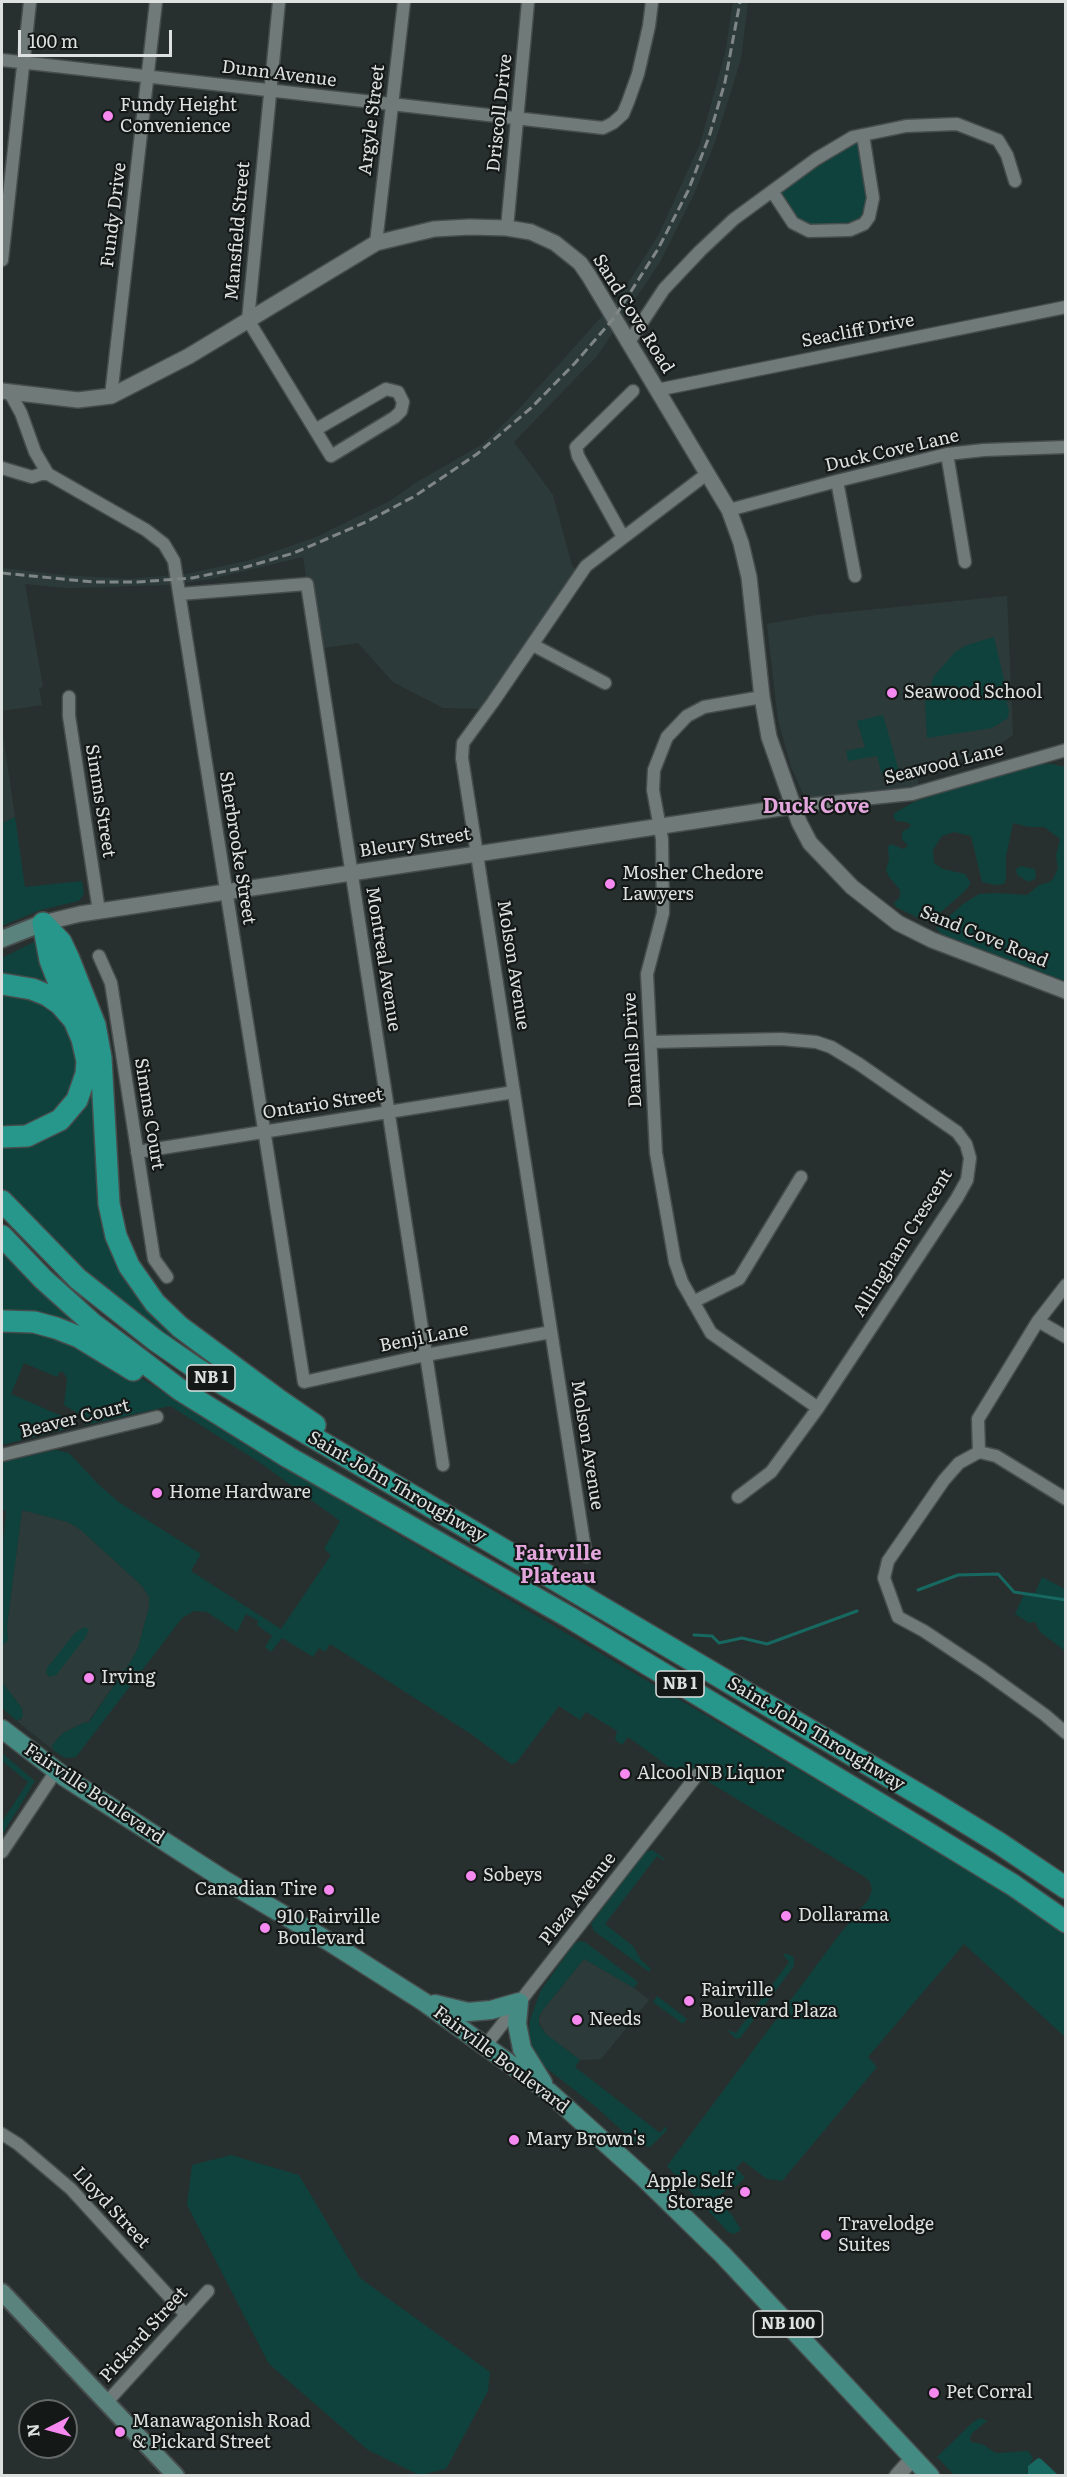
<!DOCTYPE html>
<html>
<head>
<meta charset="utf-8">
<style>
  body { margin:0 }
  #map { position:relative; width:1067px; height:2477px; overflow:hidden; background:#28302f; font-family:Literata,serif }
  canvas { display:block }
  .frame { position:absolute; inset:0; border:3px solid #dde2e1; pointer-events:none }
  .north { position:absolute; left:18px; top:2399px; width:60px; height:60px; box-sizing:border-box; background:#141817; border:2px solid #646968; border-radius:50%; rotate:264deg; font-size:16px; font-weight:700; line-height:24px; text-align:center; color:#dde2e1 }
  .north::after { content:''; display:block; margin:auto; width:21px; height:27px; background:#f589ef; clip-path:polygon(50% 0,100% 100%,50% 72%,0 100%) }
  .scale { position:absolute; left:18px; top:30px; width:154px; height:27px; box-sizing:border-box; border:3px solid #dde2e1; border-top:0; padding-left:8px; font-size:18px; line-height:21px; white-space:nowrap; color:#dde2e1; -webkit-text-stroke:4px #141817; paint-order:stroke }
</style>
</head>
<body>
<div id="map">
<canvas width="1067" height="2477"></canvas>
<div class="frame"></div>
<div class="north">N</div>
<div class="scale">100 m</div>
</div>
<script>
const ctx = document.querySelector('canvas').getContext('2d');
ctx.lineJoin = 'round';
function fill(path, color) {
  ctx.fillStyle = color;
  ctx.fill(path, 'evenodd');
}
function toPath(rows) {
  const path = new Path2D();
  for (const r of rows) {
    path.moveTo(r[0], r[1]);
    for (let i = 2; i < r.length; i += 2) path.lineTo(r[i], r[i + 1]);
  }
  return path;
}
function stroke(path, color, width, dash) {
  ctx.strokeStyle = color;
  ctx.lineWidth = width;
  ctx.lineCap = dash ? 'butt' : 'round';
  ctx.setLineDash(dash || []);
  ctx.stroke(path);
}
function drawText(font, color, halo, rows, align = 'center') {
  ctx.font = font + ' Literata,serif';
  ctx.lineWidth = 4.5;
  ctx.setLineDash([]);
  ctx.textBaseline = 'middle';
  ctx.strokeStyle = halo;
  ctx.fillStyle = color;
  for (const [text, x, y, turn = 0] of rows) {
    ctx.save();
    ctx.translate(x, y);
    ctx.rotate((+turn || 0) * Math.PI / 180);
    ctx.textAlign = isNaN(turn) ? turn : align;
    if (halo) ctx.strokeText(text, 0, 0);
    ctx.fillText(text, 0, 0);
    ctx.restore();
  }
}
fill(toPath([
  [733,2,748,2,741,59,715,142,694,194,660,262,597,356,514,442,553,495,572,566,581,574,489,709,443,708,393,682,358,643,317,649,303,557,211,579,167,585,68,588,25,584,43,687,39,688,42,705,2,711,2,568,62,575,129,579,186,574,251,560,316,537,390,501,417,482,483,444,519,409,620,296,659,234,700,144,725,54],
  [1007,596,1013,735,984,755,915,765,919,786,806,800,791,767,778,720,767,624,817,615],
  [2,728,15,817,2,823],
  [22,1510,68,1522,81,1530,142,1586,149,1597,149,1607,138,1648,131,1661,87,1723,85,1722,63,1733,52,1745,53,1750,17,1721,21,1720,23,1709,2,1682,2,1646,8,1640,7,1626],
  [584,1959,634,1988,649,2000,601,2059,580,2060,546,2034,538,2020,542,2011]
]), '#2c3b39');
fill(toPath([
  [863,135,873,198,864,224,801,228,772,191],
  [994,637,1009,701,1006,702,1009,709,1008,718,992,728,927,738,925,702,934,676,955,652,967,645],
  [883,715,899,771,882,775,877,756,848,761,846,751,865,747,857,721],
  [1031,764,1053,764,1065,767,1065,981,941,934,936,928,963,904,979,894,994,893,1027,895,1039,885,1049,882,1053,879,1058,868,1056,856,1060,839,1044,827,1029,827,1013,823,1006,857,1006,879,1004,884,996,885,982,882,971,836,954,832,942,836,933,850,934,863,943,869,965,874,971,883,964,892,934,918,918,918,896,907,894,903,900,897,900,890,889,877,886,870,889,860,888,847,891,844,903,849,908,846,902,839,902,832,910,827,911,825,906,822,896,821,893,815,896,812,914,802],
  [15,817,25,887,82,881,84,894,79,901,40,910,2,926,2,823],
  [1021,866,1035,869,1036,878,1029,882,1017,875,1016,869],
  [36,941,59,994,2,979,2,958],
  [2,993,21,993,59,1012,79,1052,75,1089,43,1124,2,1131],
  [86,1017,103,1201,180,1334,175,1342,124,1305,79,1267,2,1187,2,1145,68,1122],
  [2,1242,99,1334,2,1315],
  [2,1326,42,1328,139,1377,351,1507,956,1862,1024,1904,1065,1935,1065,2037,964,1944,868,2057,877,2067,782,2181,767,2179,743,2161,736,2168,745,2178,734,2188,731,2185,716,2199,732,2215,741,2230,734,2234,728,2232,667,2166,839,1935,868,1900,872,1890,870,1882,865,1877,689,1770,683,1777,628,1737,622,1745,615,1740,617,1731,586,1712,580,1720,559,1706,516,1763,511,1764,471,1734,330,1644,325,1652,319,1648,313,1657,282,1638,271,1652,265,1647,272,1636,257,1625,258,1621,246,1614,237,1632,207,1612,194,1611,182,1618,76,1757,65,1758,53,1750,52,1745,63,1733,85,1722,88,1723,131,1661,138,1648,149,1607,149,1597,142,1586,81,1530,68,1522,22,1510,7,1626,8,1640,2,1646,2,1555,6,1511,2,1510,2,1462,56,1450,69,1453,98,1484,120,1503,201,1554,191,1571,281,1629,331,1555,324,1549,340,1521,259,1462,170,1406,86,1425,79,1414,64,1405,67,1379,64,1373,60,1371,57,1377,24,1363,11,1394,69,1419,70,1422,67,1429,2,1445],
  [1042,1577,1065,1589,1064,1650,1040,1632,1035,1622,1029,1623,1015,1614,1025,1592,1035,1593],
  [84,1627,89,1629,85,1638,56,1675,49,1677,46,1672,47,1668,74,1634],
  [2,1682,22,1708,23,1717,17,1721,2,1708],
  [2,1753,35,1781,2,1835,2,1822,28,1782,2,1761],
  [652,1850,665,1859,663,1860,657,1856,605,1924,633,1946,641,1960,651,1969,649,1972,594,1931,591,1924,645,1852],
  [580,1941,585,1942,638,1982,634,1988,584,1959,542,2011,539,2017,539,2024,546,2034,580,2060,575,2067,660,2133,666,2126,667,2130,650,2147,638,2145,596,2107,545,2067,532,2050,529,2035,530,2020,541,1990,575,1943],
  [785,1953,794,1957,794,1966,740,2038,736,2039,727,2030,736,2033,789,1962,784,1956],
  [657,1996,687,2019,683,2024,653,2002],
  [231,2155,299,2175,360,2278,490,2372,488,2391,446,2469,419,2475,368,2450,269,2364,187,2205,192,2165],
  [981,2418,987,2421,972,2433,970,2438,971,2442,982,2444,996,2453,1028,2451,1033,2458,1027,2470,1028,2475,955,2476,937,2457,973,2422]
]), '#0f423d');
fill(toPath([
  [1038,2458,1041,2459,1058,2475,1028,2475,1028,2466]
]), '#166860');
stroke(toPath([
  [918,1590,958,1575,998,1574,1014,1592,1066,1600],
  [694,1635,712,1636,719,1643,742,1638,767,1644,857,1611]
]), '#166860', 3);
const minor = toPath([
  [279,2,248,320,331,456,395,417,401,411,403,402,398,392,386,389,315,430],
  [2,60,603,128,613,123,623,114,628,102,638,74,649,26,652,2],
  [772,191,793,223,809,231,850,230,864,224,869,217,873,198,863,135],
  [507,228,528,2],
  [376,243,404,2],
  [2,260,30,2],
  [629,342,664,289,700,251,734,219,816,159,853,137,906,126,957,124,998,140,1007,155,1015,181],
  [657,390,1066,307],
  [10,393,21,413,35,452,48,474,146,530,164,544,174,561,304,1382,426,1355,551,1332],
  [111,396,156,2],
  [947,454,965,562],
  [2,468,32,477,41,474,48,474],
  [837,481,855,576],
  [729,510,837,481,947,454,984,450,1066,447],
  [623,537,578,456,576,447,633,391],
  [180,594,307,584,443,1465],
  [533,645,605,683],
  [69,697,69,716,99,911],
  [762,697,704,707,687,716,667,737,654,770,653,790,662,839,663,913,647,974,656,1153,675,1262,682,1282,711,1333,818,1408],
  [794,806,912,794,1066,750],
  [99,956,111,983,154,1259,167,1277],
  [651,1042,781,1039,816,1042,831,1047,859,1064,957,1132,966,1144,970,1158,967,1180,957,1198,818,1408,771,1472,738,1497],
  [137,1152,514,1092],
  [693,1302,739,1279,801,1177],
  [1038,1321,1066,1337],
  [979,1452,978,1419,1038,1321,1066,1285],
  [2,1455,157,1417],
  [1066,1499,996,1456,979,1452,959,1463,944,1480,888,1561,884,1578,898,1617,924,1631,984,1671,1045,1715,1066,1733],
  [586,1556,462,758,463,743,493,702,586,566,708,473],
  [2,1852,56,1771],
  [486,2045,698,1774],
  [2,2134,18,2144,71,2189,186,2315],
  [106,2403,208,2291]
]);
const tertiary = toPath([
  [2,391,78,400,111,396,189,356,376,243,434,229,470,227,507,228,531,232,555,243,580,263,589,276,729,510,741,543,749,577,762,697,769,737,799,822,810,843,852,887,898,923,932,940,1066,991],
  [43,923,80,914,794,806],
  [897,2476,913,2458]
]);
const secondary = toPath([
  [2,939,43,923],
  [2,2292,176,2476]
]);
const primary = toPath([
  [2,1729,66,1778,226,1881,328,1941,424,2002,549,2092,642,2176,723,2255,930,2476],
  [435,2004,468,2012,491,2010,519,2002,517,2024,522,2049,543,2083]
]);
const motorway = toPath([
  [43,923,61,942,69,959,95,1025,101,1058,109,1204,116,1236,129,1266,155,1303,180,1327,280,1401,315,1425],
  [43,923,50,960,71,1014],
  [2,984,32,989,47,995,60,1004,74,1020,82,1039,87,1061,86,1074,77,1100,60,1120,27,1136,2,1137],
  [2,1201,78,1279,155,1340,194,1367,937,1805,999,1843,1066,1888],
  [2,1236,43,1279,92,1323,179,1389,288,1457,569,1617,923,1830,1013,1885,1066,1922],
  [2,1321,34,1322,56,1328,79,1337,133,1370]
]);
stroke(minor, '#464d4c', 15);
stroke(tertiary, '#464d4c', 18);
stroke(secondary, '#464d4c', 20);
stroke(primary, '#464d4c', 21);
stroke(motorway, '#464d4c', 24);
stroke(minor, '#707a78', 12);
stroke(tertiary, '#707a78', 15);
stroke(secondary, '#5a837e', 16);
stroke(primary, '#448b84', 18);
stroke(motorway, '#27978c', 21);
stroke(toPath([
  [2,573,93,582,137,582,192,578,246,567,294,553,366,522,415,496,477,454,531,408,575,363,614,318,658,249,688,191,709,137,725,82,740,2]
]), '#7f8685', 3, [9, 4.5]);
for (const [x, y, r, color] of [
  [108,116,6,"#f589ef"],
  [892,693,6,"#f589ef"],
  [610,884,6,"#f589ef"],
  [157,1493,6,"#f589ef"],
  [89,1678,6,"#f589ef"],
  [625,1774,6,"#f589ef"],
  [471,1876,6,"#f589ef"],
  [329,1890,6,"#f589ef"],
  [786,1916,6,"#f589ef"],
  [265,1928,6,"#f589ef"],
  [689,2001,6,"#f589ef"],
  [577,2020,6,"#f589ef"],
  [514,2140,6,"#f589ef"],
  [745,2192,6,"#f589ef"],
  [826,2235,6,"#f589ef"],
  [934,2393,6,"#f589ef"],
  [120,2432,6,"#f589ef"]
]) {
  const dot = new Path2D();
  dot.arc(x, y, r, 0, 2 * Math.PI);
  ctx.fillStyle = color;
  ctx.fill(dot);
  stroke(dot, '#141817', 2);
}
for (const [x, y, w] of [
  [211,1378,48],
  [680,1684,48],
  [788,2324,69]
]) {
  const box = new Path2D();
  box.roundRect(x - w / 2, y - 13, w, 26, 4.5);
  ctx.fillStyle = '#141817';
  ctx.fill(box);
  stroke(box, '#dde2e1', 1.5);
}
drawText('bold 16px', '#dde2e1', null, [
  ["NB 1",211,1378],
  ["NB 1",680,1684],
  ["NB 100",788,2324]
]);
drawText('18px', '#dde2e1', '#141817', [
  ["Dunn Avenue",279,74,7],
  ["Driscoll Drive",500,113,-84],
  ["Argyle Street",372,120,-83],
  ["Fundy Drive",114,215,-83],
  ["Mansfield Street",238,231,-85],
  ["Sand Cove Road",633,314,58],
  ["Seacliff Drive",858,331,-11],
  ["Duck Cove Lane",892,451,-13],
  ["Seawood Lane",944,764,-14],
  ["Simms Street",100,801,81],
  ["Bleury Street",415,843,-9],
  ["Sherbrooke Street",237,848,81],
  ["Sand Cove Road",984,937,22],
  ["Montreal Avenue",383,959,81],
  ["Molson Avenue",513,965,81],
  ["Danells Drive",633,1050,-93],
  ["Ontario Street",323,1104,-9],
  ["Simms Court",149,1114,81],
  ["Allingham Crescent",903,1243,-58],
  ["Benji Lane",424,1338,-11],
  ["Beaver Court",75,1419,-14],
  ["Molson Avenue",587,1445,81],
  ["Saint John Throughway",397,1487,30],
  ["Saint John Throughway",816,1734,31],
  ["Fairville Boulevard",94,1794,34],
  ["Plaza Avenue",578,1899,-52],
  ["Fairville Boulevard",501,2060,37],
  ["Lloyd Street",111,2208,47],
  ["Pickard Street",144,2335,-48]
]);
drawText('18px', '#dde2e1', '#141817', [
  ["Fundy Height",120,106],
  ["Convenience",120,127],
  ["Seawood School",904,693],
  ["Mosher Chedore",622,874],
  ["Lawyers",622,895],
  ["Home Hardware",169,1493],
  ["Irving",101,1678],
  ["Alcool NB Liquor",637,1774],
  ["Sobeys",483,1876],
  ["Canadian Tire",317,1890,"right"],
  ["Dollarama",798,1916],
  ["910 Fairville",277,1918],
  ["Boulevard",277,1939],
  ["Fairville",701,1991],
  ["Boulevard Plaza",701,2012],
  ["Needs",589,2020],
  ["Mary Brown's",526,2140],
  ["Apple Self",733,2182,"right"],
  ["Storage",733,2203,"right"],
  ["Travelodge",838,2225],
  ["Suites",838,2246],
  ["Pet Corral",946,2393],
  ["Manawagonish Road",132,2422],
  ["& Pickard Street",132,2443]
], 'left');
drawText('bold 20px', '#e3a7de', '#141817', [
  ["Duck Cove",816,807],
  ["Fairville",558,1554],
  ["Plateau",558,1577]
]);
</script>
</body>
</html>
